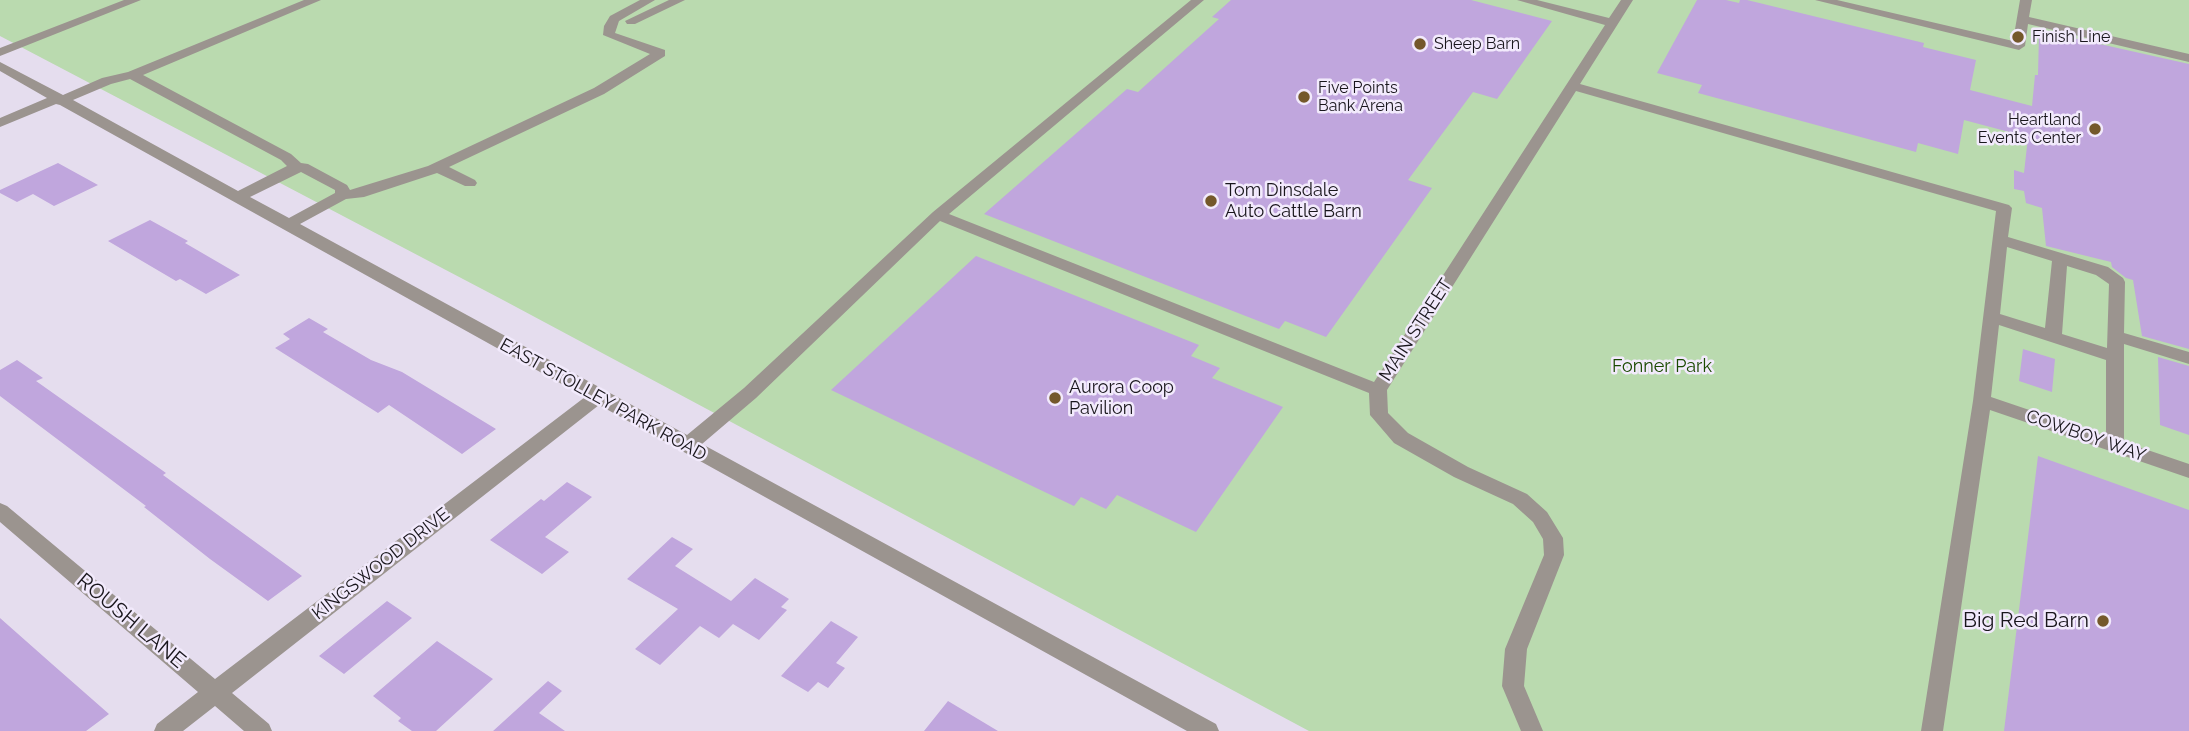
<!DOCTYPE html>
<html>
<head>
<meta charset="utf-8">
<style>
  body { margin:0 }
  canvas { display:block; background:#e5ddee }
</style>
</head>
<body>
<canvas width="2189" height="731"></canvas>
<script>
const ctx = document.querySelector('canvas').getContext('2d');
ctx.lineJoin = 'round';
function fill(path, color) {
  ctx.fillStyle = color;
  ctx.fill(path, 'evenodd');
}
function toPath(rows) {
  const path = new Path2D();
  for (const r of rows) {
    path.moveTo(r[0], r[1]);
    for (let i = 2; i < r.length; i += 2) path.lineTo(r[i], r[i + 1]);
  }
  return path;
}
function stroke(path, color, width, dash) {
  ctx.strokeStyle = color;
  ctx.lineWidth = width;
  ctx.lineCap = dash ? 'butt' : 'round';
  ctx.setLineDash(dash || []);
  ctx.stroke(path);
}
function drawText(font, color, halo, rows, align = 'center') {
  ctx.font = font + ' Raleway,sans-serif';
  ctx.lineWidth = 5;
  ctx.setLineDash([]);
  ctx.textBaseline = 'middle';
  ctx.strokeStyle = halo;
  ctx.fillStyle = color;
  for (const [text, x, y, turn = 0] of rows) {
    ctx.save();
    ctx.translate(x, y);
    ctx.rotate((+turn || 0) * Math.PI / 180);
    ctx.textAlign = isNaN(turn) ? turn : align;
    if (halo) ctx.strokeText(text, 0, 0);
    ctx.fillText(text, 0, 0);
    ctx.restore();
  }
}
fill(toPath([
  [0,0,2189,0,2189,731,1309,731,503,300,0,36]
]), '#badaaf');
fill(toPath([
  [1231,0,1471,0,1552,21,1497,99,1473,92,1408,180,1432,188,1326,337,1285,321,1279,329,984,214,1127,89,1138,92,1219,19,1212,17],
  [1697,0,1726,0,1739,3,1740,0,1747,0,1924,43,1923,47,1976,60,1970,90,2032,106,2035,75,2038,75,2039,34,2053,37,2055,34,2189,64,2189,349,2142,336,2133,280,2126,278,2112,267,2111,262,2046,246,2042,208,2026,203,2024,191,2014,189,2014,170,2024,173,2028,137,1964,120,1958,154,1918,143,1916,152,1698,93,1702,85,1657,73],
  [58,163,98,185,54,206,33,194,17,202,0,193,0,190],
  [150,220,188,241,185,243,240,275,206,294,180,279,176,281,108,241],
  [976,256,1199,345,1191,356,1220,368,1212,378,1283,407,1196,532,1117,495,1106,509,1081,497,1074,506,831,390],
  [309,318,328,329,323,332,371,360,402,372,496,429,462,454,389,405,378,413,275,348,290,339,283,334],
  [2023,349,2055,359,2052,392,2019,381],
  [2158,357,2189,366,2189,435,2160,425],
  [17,360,43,378,36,381,166,473,163,475,302,576,268,601,210,559,144,507,146,506,0,396,0,370],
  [2038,456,2189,510,2189,731,2004,731],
  [567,482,592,497,545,537,569,552,542,574,490,540,541,499,544,501],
  [672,537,693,549,675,566,731,601,755,578,789,599,781,607,787,610,759,640,733,624,719,638,700,626,660,665,635,649,678,609,627,579],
  [387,601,412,618,344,674,319,656],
  [0,618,52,664,109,714,86,731,0,731],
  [831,621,858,637,836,663,845,668,828,688,818,682,808,692,781,676],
  [437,641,493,679,436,731,412,731,398,721,401,718,373,696],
  [548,681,562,691,539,713,565,731,493,731],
  [948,701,998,731,924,731]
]), '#c0a6dd');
fill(toPath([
  [124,0,141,0,0,56,0,48,124,0],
  [304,0,321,0,143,75,291,154,301,163,308,164,347,185,350,190,428,166,594,88,650,54,603,35,604,26,610,16,640,0,655,0,619,21,615,33,665,50,665,56,604,94,449,167,475,180,477,183,475,186,465,186,437,173,364,197,346,199,300,224,687,435,744,388,933,212,1191,0,1204,0,949,214,1374,382,1605,25,1517,0,1537,0,1609,18,1621,0,1633,0,1580,84,2009,205,2012,208,2008,237,2108,267,2123,278,2125,282,2124,333,2189,352,2189,364,2124,344,2124,442,2189,464,2189,478,1990,410,1943,731,1921,731,1973,401,1996,211,1576,91,1387,390,1388,413,1408,433,1468,467,1527,494,1547,512,1563,538,1564,555,1527,649,1524,686,1543,731,1521,731,1502,686,1505,649,1544,555,1543,539,1533,522,1513,504,1454,477,1394,443,1370,415,1369,393,940,221,756,398,702,444,1216,724,1219,731,1187,731,599,405,232,693,269,724,272,731,244,731,215,706,183,731,154,731,157,724,198,692,0,522,0,503,7,506,215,679,585,397,60,105,56,104,0,127,0,118,47,98,0,71,0,62,63,95,102,78,128,72,304,0],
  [130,79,281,160,287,166,238,191,73,100,111,84,130,79],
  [301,172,335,190,335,193,289,218,250,197,301,172],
  [2007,247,2052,261,2045,328,2000,314,2007,247],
  [2067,266,2096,275,2109,284,2107,348,2062,334,2067,266],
  [1999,325,2106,360,2106,436,1991,397,1999,325],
  [669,0,685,0,635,24,627,24,625,21,669,0],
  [1815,0,1837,0,2013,41,2020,0,2032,0,2029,17,2189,54,2189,62,2028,24,2025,46,2019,50,1815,0]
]), '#9b948f');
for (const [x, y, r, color] of [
  [2018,37,7,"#74582b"],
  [1420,44,7,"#74582b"],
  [1304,97,7,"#74582b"],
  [2095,129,7,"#74582b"],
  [1211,201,7,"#74582b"],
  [1055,398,7,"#74582b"],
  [2103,621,7,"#74582b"]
]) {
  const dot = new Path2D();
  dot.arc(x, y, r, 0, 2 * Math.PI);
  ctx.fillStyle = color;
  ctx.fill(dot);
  stroke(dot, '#f2eafc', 2.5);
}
drawText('16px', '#19161c', '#f2eafc', [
  ["Finish Line",2032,37],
  ["Sheep Barn",1434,44],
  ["Five Points",1318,88],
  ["Bank Arena",1318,106],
  ["Heartland",2081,120,"right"],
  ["Events Center",2081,138,"right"]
], 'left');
drawText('18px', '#19161c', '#f2eafc', [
  ["Tom Dinsdale",1225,191],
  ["Auto Cattle Barn",1225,212],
  ["Aurora Coop",1069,388],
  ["Pavilion",1069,409]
], 'left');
drawText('18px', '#19161c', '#f2eafc', [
  ["MAIN STREET",1416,330,-57],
  ["EAST STOLLEY PARK ROAD",603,400,29],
  ["COWBOY WAY",2086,436,19],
  ["KINGSWOOD DRIVE",381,564,-38]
]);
drawText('18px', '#1a4a01', '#f2eafc', [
  ["Fonner Park",1662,367]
]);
drawText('21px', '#19161c', '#f2eafc', [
  ["ROUSH LANE",131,621,40]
]);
drawText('21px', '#19161c', '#f2eafc', [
  ["Big Red Barn",2089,621]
], 'right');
</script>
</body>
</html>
